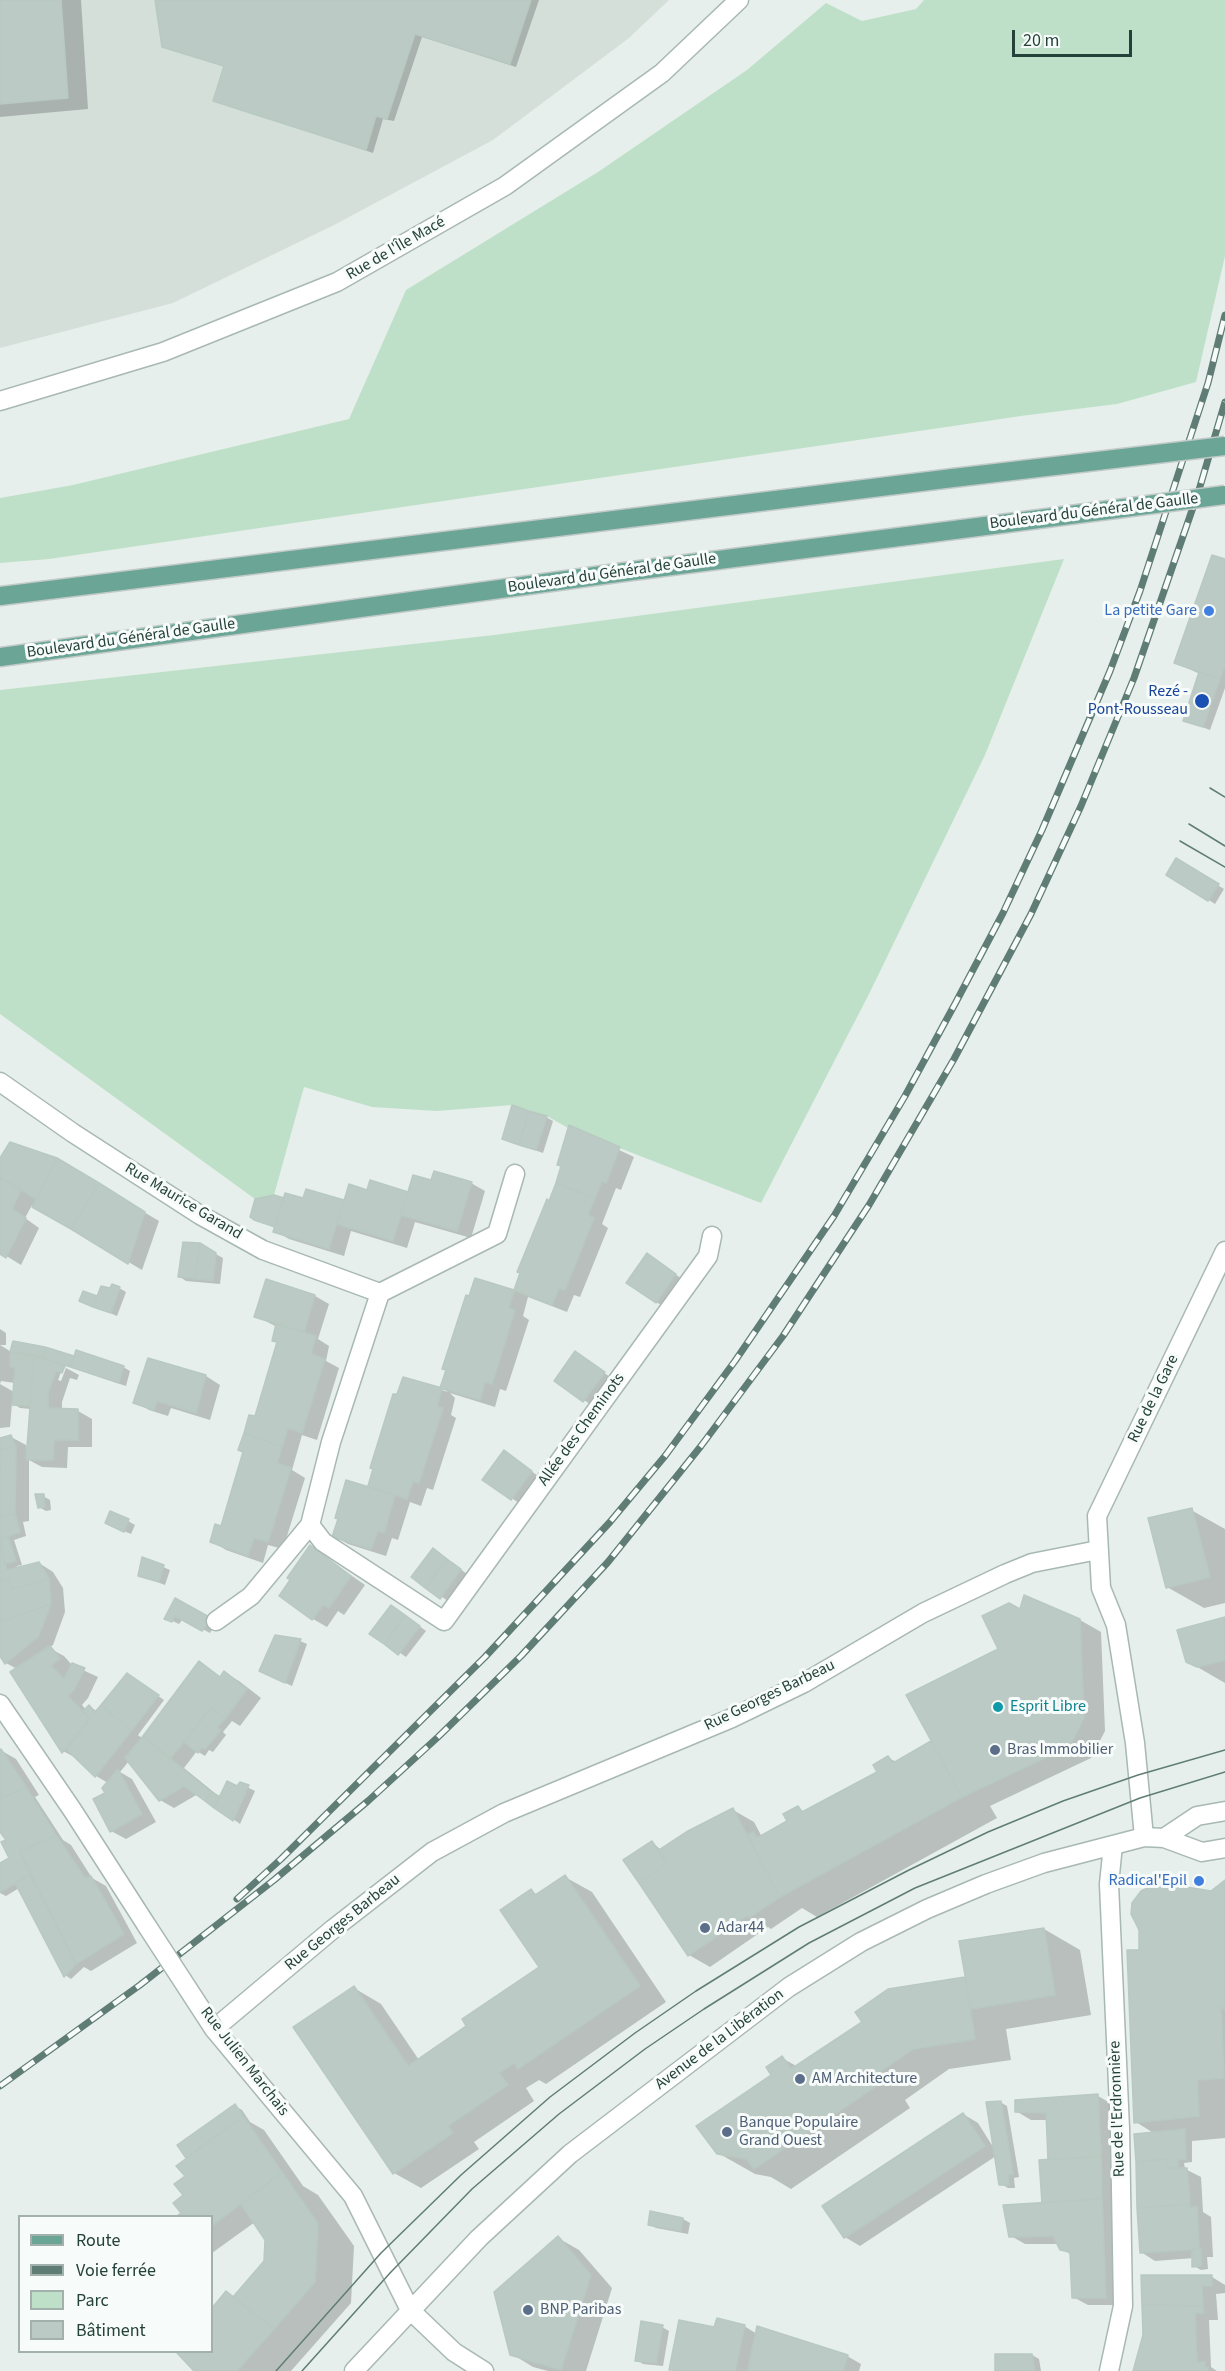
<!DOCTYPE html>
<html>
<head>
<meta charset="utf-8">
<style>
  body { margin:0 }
  #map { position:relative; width:1225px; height:2371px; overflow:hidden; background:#e6efeb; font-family:"Source Sans 3",sans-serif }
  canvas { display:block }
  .legend { position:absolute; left:18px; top:2215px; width:195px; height:138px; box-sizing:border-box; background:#f7fbf9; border:2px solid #a3b1ad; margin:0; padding:8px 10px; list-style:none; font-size:18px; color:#24423a }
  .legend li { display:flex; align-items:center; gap:12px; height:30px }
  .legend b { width:30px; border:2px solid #a3b1ad }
  .scale { position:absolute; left:1012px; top:30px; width:120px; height:27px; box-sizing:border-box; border:3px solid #24423a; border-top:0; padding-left:8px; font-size:18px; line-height:21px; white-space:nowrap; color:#24423a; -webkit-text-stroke:4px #f7fbf9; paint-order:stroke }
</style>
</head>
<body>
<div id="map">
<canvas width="1225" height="2371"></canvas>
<ul class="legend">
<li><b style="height:8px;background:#6aa596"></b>Route</li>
<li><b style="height:8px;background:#5f7d75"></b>Voie ferrée</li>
<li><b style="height:16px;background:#bfe0c8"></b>Parc</li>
<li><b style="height:16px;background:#bbcac4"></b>Bâtiment</li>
</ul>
<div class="scale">20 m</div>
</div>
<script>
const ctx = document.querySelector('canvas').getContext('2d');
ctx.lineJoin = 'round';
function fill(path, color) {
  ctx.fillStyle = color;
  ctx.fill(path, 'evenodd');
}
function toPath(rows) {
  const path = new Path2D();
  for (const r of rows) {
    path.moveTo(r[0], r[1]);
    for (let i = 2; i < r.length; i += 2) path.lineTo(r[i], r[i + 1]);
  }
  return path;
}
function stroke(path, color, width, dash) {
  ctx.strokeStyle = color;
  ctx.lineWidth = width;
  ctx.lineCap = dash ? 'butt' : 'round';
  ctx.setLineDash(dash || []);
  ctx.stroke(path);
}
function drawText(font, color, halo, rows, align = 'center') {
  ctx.font = font + ' "Source Sans 3",sans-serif';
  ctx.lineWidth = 6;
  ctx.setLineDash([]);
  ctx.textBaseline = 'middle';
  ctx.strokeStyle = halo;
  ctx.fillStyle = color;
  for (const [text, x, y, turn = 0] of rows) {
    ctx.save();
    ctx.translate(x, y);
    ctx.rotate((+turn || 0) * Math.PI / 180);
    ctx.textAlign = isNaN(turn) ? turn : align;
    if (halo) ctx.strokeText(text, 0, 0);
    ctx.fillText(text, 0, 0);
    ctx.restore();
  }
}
fill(toPath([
  [0,0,669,0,629,38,493,140,334,225,173,303,0,348]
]), '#d4dfda');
fill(toPath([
  [924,0,1225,0,1225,256,1196,382,1117,404,1021,416,49,559,0,563,0,498,73,485,349,419,406,290,598,172,747,70,826,3,862,21,916,9],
  [1064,559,985,755,870,992,761,1203,568,1128,547,1116,512,1105,437,1111,372,1107,304,1087,274,1195,255,1199,0,1014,0,690,494,635]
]), '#bfe0c8');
fill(toPath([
  [0,0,81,0,88,109,0,117],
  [157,0,539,0,516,67,422,37,394,121,383,119,373,153,214,100,225,67,163,46],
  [1225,561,1225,688,1210,730,1184,720,1200,674,1176,663],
  [1177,860,1224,889,1215,904,1168,874],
  [546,1117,553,1121,543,1153,504,1139],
  [570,1127,634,1157,621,1190,616,1188,602,1224,608,1228,580,1297,574,1295,567,1312,528,1297,523,1316,529,1320,506,1391,500,1389,495,1407,450,1393,455,1398,451,1415,456,1418,433,1490,427,1488,421,1506,410,1502,398,1540,392,1538,386,1556,348,1544,334,1536,369,1488,404,1378,448,1392,442,1387,476,1280,515,1291,558,1183],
  [56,1160,159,1221,142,1270,32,1205,25,1218,39,1228,21,1265,0,1252,0,1161],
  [432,1182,471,1183,485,1191,471,1238,415,1222,407,1248,351,1231,344,1256,289,1239,275,1231,276,1228,255,1219,285,1200,304,1200,307,1190,345,1202,368,1192,409,1193],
  [199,1245,223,1258,220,1284,186,1281,180,1277],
  [654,1259,682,1279,663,1306,656,1302],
  [267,1281,315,1296,329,1304,318,1339,329,1346,326,1361,339,1368,317,1440,302,1435,292,1470,305,1478,283,1549,268,1545,263,1563,226,1550,212,1541,221,1528,278,1343,273,1340,277,1327,256,1316],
  [119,1288,126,1292,117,1316,88,1304,84,1293,98,1298],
  [0,1329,6,1333,6,1345,0,1345,13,1353,36,1345,75,1358,123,1367,130,1371,126,1386,66,1366,63,1367,58,1380,61,1381,66,1368,79,1375,77,1380,70,1378,62,1402,62,1410,78,1411,92,1419,92,1447,68,1447,67,1468,42,1467,29,1460,29,1521,23,1522,26,1536,14,1540,22,1565,17,1566,18,1569,39,1563,53,1572,63,1588,65,1612,53,1645,49,1648,64,1656,72,1665,98,1677,88,1698,82,1705,86,1710,89,1706,98,1712,134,1679,164,1700,138,1735,142,1738,199,1663,221,1677,225,1673,239,1681,261,1698,240,1726,232,1721,223,1732,226,1735,213,1752,209,1750,205,1756,197,1751,184,1768,221,1798,238,1788,241,1784,255,1791,240,1824,198,1794,174,1808,160,1800,129,1761,120,1772,132,1779,156,1822,126,1839,111,1831,108,1783,96,1776,78,1759,63,1751,12,1673,17,1669,6,1663,0,1653,0,1439,11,1437,26,1445,28,1452,31,1409,20,1408,12,1403,10,1427,0,1428],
  [1,1381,15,1383,14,1392,0,1384],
  [582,1357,610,1377,590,1404,584,1400],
  [149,1360,206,1376,220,1385,210,1420,171,1408,168,1416,149,1410,135,1402],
  [511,1456,538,1476,519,1503,484,1479],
  [43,1496,50,1500,51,1510,46,1511,39,1507],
  [1191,1510,1225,1529,1225,1603,1204,1608,1167,1587],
  [128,1521,135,1525,131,1534,114,1527],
  [310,1547,365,1585,344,1615,338,1611,327,1627,313,1619,292,1579],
  [440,1554,467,1574,448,1601,413,1577],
  [163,1567,170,1570,165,1585,139,1575],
  [175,1600,216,1623,210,1633,183,1619,179,1624,166,1618],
  [398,1610,426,1631,406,1657,371,1633],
  [1021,1611,1080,1620,1101,1632,1105,1731,1091,1758,990,1806,997,1818,817,1917,802,1908,771,1929,768,1927,710,1967,689,1955,652,1842,661,1850,733,1810,754,1822,762,1837,789,1821,798,1808,805,1812,879,1772,888,1758,897,1762,933,1742,1000,1649],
  [1225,1619,1225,1683,1187,1661],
  [300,1641,307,1644,292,1686,268,1675],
  [2,1751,16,1759,39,1795,35,1797,63,1840,71,1845,92,1878,106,1886,137,1943,91,1971,84,1967,71,1979,65,1975,19,1888,6,1896,0,1893,0,1864,11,1859,9,1840,0,1829],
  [565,1877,592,1892,666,2002,546,2084,539,2080,526,2088,534,2101,474,2142,479,2149,421,2188,394,2173,354,1988,381,2004,419,2060,468,2026,541,1968,531,1891,538,1895],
  [1225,1881,1225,2138,1192,2141,1192,2162,1184,2163,1185,2169,1201,2177,1203,2212,1211,2217,1213,2257,1207,2257,1208,2269,1201,2270,1194,2266,1194,2258,1155,2261,1141,2252,1155,2134,1136,2122,1140,1952],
  [1044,1929,1080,1950,1091,2015,1006,2029,1011,2060,949,2069,905,2100,910,2108,791,2189,771,2177,755,2174,718,2153,772,2075,782,2058,798,2067,864,2022,889,1991,967,1978],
  [1098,2096,1112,2104,1120,2305,1088,2305,1073,2297,1072,2255,1061,2249,1058,2244,1025,2244,1011,2236,1043,2205,1050,2161,1048,2120,1031,2120,1016,2111],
  [1000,2102,1007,2106,1019,2177,1014,2178,1015,2188,1008,2188,1001,2184,996,2156,860,2246,845,2237,824,2206,963,2114,978,2123,995,2150],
  [235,2106,242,2110,250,2122,264,2130,303,2186,318,2195,354,2246,351,2303,291,2371,196,2371,178,2352,212,2352,212,2311,226,2293,234,2297,266,2262,266,2240,255,2222,212,2253,212,2216,179,2216,183,2214,188,2159,179,2145],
  [651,2213,683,2219,690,2223,688,2234,656,2228,649,2224],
  [558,2238,579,2250,612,2288,586,2371,548,2371,533,2367,512,2354],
  [1212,2277,1225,2285,1225,2293,1216,2294,1218,2320,1209,2320,1211,2367,1217,2371,1134,2371,1144,2336],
  [744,2326,757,2334,847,2356,861,2364,859,2371,674,2371,671,2369,715,2329],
  [662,2327,669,2331,663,2366,643,2364,637,2360],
  [1032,2355,1039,2359,1041,2371,997,2371]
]), '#0003');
const building = toPath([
  [0,0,61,0,68,98,0,104,0,0],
  [155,0,531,0,510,64,415,34,387,119,376,116,366,150,213,101,224,66,162,47,155,0],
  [1212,555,1225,559,1225,665,1220,679,1174,663,1212,555],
  [1199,672,1220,679,1203,727,1183,721,1199,672],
  [1176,858,1219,884,1208,901,1166,875,1176,858],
  [512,1105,529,1111,519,1145,502,1139,512,1105],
  [529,1111,547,1116,536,1150,519,1145,529,1111],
  [569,1125,620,1147,606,1183,602,1181,595,1198,556,1183,561,1166,557,1165,569,1125],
  [10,1142,57,1158,36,1199,0,1177,0,1158,10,1142],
  [57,1158,99,1183,71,1229,32,1207,57,1158],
  [434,1171,472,1182,457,1231,401,1215,413,1175,431,1180,434,1171],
  [0,1177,21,1190,12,1209,26,1218,6,1258,0,1254,0,1177],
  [370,1180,408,1192,393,1241,337,1224,349,1184,367,1190,370,1180],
  [99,1183,145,1212,128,1264,71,1229,99,1183],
  [556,1183,595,1198,588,1215,594,1218,565,1290,559,1288,552,1305,514,1290,520,1273,517,1272,547,1199,549,1201,556,1183],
  [306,1189,344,1200,329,1249,273,1232,285,1193,303,1198,306,1189],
  [274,1195,284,1198,275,1227,254,1220,250,1217,255,1199,274,1195],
  [183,1242,200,1243,195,1279,178,1277,183,1242],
  [200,1243,216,1253,213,1281,195,1279,200,1243],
  [647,1253,676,1274,656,1303,626,1283,647,1253],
  [475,1278,514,1290,509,1308,515,1310,492,1384,485,1382,480,1400,440,1388,446,1370,442,1369,466,1295,469,1296,475,1278],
  [266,1279,315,1295,304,1332,254,1317,266,1279],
  [112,1284,120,1287,111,1313,93,1307,101,1286,110,1288,112,1284],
  [83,1291,97,1296,93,1307,79,1301,83,1291],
  [276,1324,316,1336,311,1354,325,1359,302,1433,288,1428,282,1447,244,1433,249,1415,255,1416,277,1342,272,1341,276,1324],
  [13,1341,45,1347,42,1358,10,1352,13,1341],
  [45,1347,74,1356,71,1367,42,1358,45,1347],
  [76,1350,124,1366,119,1383,71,1367,76,1350],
  [575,1351,605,1372,583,1402,554,1381,575,1351],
  [10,1352,34,1355,30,1406,12,1405,15,1367,10,1367,10,1352],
  [34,1355,65,1366,62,1373,56,1371,48,1393,48,1408,78,1409,78,1440,54,1440,53,1460,26,1460,34,1355],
  [148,1358,206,1375,196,1413,157,1401,154,1410,133,1403,148,1358],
  [403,1377,442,1388,437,1407,443,1408,419,1483,413,1481,407,1499,368,1486,373,1469,370,1468,393,1394,397,1394,403,1377],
  [244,1433,282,1447,277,1463,291,1468,268,1542,254,1538,248,1556,210,1542,215,1524,221,1526,243,1452,238,1450,244,1433],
  [11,1435,16,1447,0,1450,0,1438,11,1435],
  [16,1447,15,1513,1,1517,0,1450,16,1447],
  [504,1450,532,1471,511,1500,482,1480,504,1450],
  [346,1480,395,1495,384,1533,378,1531,371,1549,332,1537,338,1519,335,1518,346,1480],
  [35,1494,44,1494,45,1507,38,1508,35,1494],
  [1192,1508,1210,1577,1166,1588,1148,1518,1192,1508],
  [110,1511,129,1519,124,1532,105,1523,110,1511],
  [0,1512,1,1517,15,1513,20,1532,0,1539,0,1512],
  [8,1536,16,1561,5,1564,0,1539,8,1536],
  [0,1545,7,1570,39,1562,49,1579,12,1589,9,1578,0,1581,0,1545],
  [310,1545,351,1576,329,1608,323,1605,312,1620,279,1596,290,1580,287,1578,310,1545],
  [433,1548,447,1559,425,1588,411,1577,433,1548],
  [142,1557,164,1565,159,1582,138,1576,142,1557],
  [447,1559,461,1569,440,1599,425,1588,447,1559],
  [9,1578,12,1589,49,1579,51,1604,0,1622,0,1581,9,1578],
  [1024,1595,1080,1619,1084,1718,1070,1746,962,1797,906,1695,998,1649,982,1616,1009,1603,1020,1609,1024,1595],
  [175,1598,211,1618,202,1631,175,1616,172,1622,164,1619,175,1598],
  [51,1604,38,1637,5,1664,0,1656,0,1622,51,1604],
  [391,1605,405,1615,384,1644,369,1634,391,1605],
  [405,1615,420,1626,398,1655,384,1644,405,1615],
  [1225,1617,1225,1660,1197,1667,1186,1662,1177,1630,1225,1617],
  [275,1635,301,1639,285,1683,259,1671,275,1635],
  [50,1646,60,1658,51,1666,64,1679,72,1663,85,1668,74,1690,68,1696,90,1719,62,1753,10,1672,50,1646],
  [199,1661,220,1677,224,1671,247,1689,225,1719,211,1708,170,1759,143,1736,199,1661],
  [127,1673,159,1695,131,1731,101,1705,127,1673],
  [89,1705,95,1712,101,1705,131,1731,95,1777,66,1749,90,1719,83,1711,89,1705],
  [211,1708,225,1719,217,1727,221,1730,205,1749,202,1747,198,1753,184,1742,211,1708],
  [143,1736,211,1792,205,1801,184,1786,159,1801,125,1758,143,1736],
  [931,1741,962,1797,780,1897,747,1835,753,1832,757,1838,787,1821,783,1814,798,1806,802,1812,877,1772,873,1765,888,1756,893,1763,931,1741],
  [1,1749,26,1787,0,1799,0,1750,1,1749],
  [118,1769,142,1814,110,1832,93,1799,105,1793,102,1788,118,1769],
  [227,1781,237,1786,240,1782,249,1785,233,1821,214,1808,227,1781],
  [26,1787,56,1835,20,1852,30,1875,0,1892,0,1863,9,1858,1,1842,6,1840,0,1832,0,1799,26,1787],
  [211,1792,220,1797,214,1808,205,1801,211,1792],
  [733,1808,780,1897,749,1918,748,1915,688,1956,639,1883,667,1864,659,1850,688,1831,733,1808],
  [56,1835,85,1878,91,1876,124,1934,76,1964,20,1852,56,1835],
  [652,1841,667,1864,639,1883,623,1860,652,1841],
  [30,1875,76,1964,64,1977,15,1883,30,1875],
  [565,1875,640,1986,518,2069,514,2063,499,2073,508,2085,448,2126,453,2133,393,2174,293,2027,354,1986,408,2066,466,2026,462,2019,539,1967,500,1910,531,1889,535,1895,565,1875],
  [1225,1880,1225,2010,1221,2006,1224,2078,1197,2080,1199,2116,1134,2123,1127,1950,1139,1950,1139,1930,1131,1914,1132,1903,1141,1891,1152,1886,1174,1885,1211,1891,1225,1880],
  [1044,1928,1055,1995,971,2009,959,1941,1044,1928],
  [965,1977,975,2039,913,2049,870,2079,875,2087,754,2169,747,2159,717,2154,696,2126,771,2075,766,2067,782,2056,791,2069,862,2022,855,2012,888,1989,965,1977],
  [1098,2094,1101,2156,1048,2160,1046,2113,1015,2112,1015,2100,1098,2094],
  [1001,2101,1013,2174,1008,2175,1009,2185,999,2185,986,2102,1001,2101],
  [235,2104,243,2116,186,2158,177,2145,235,2104],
  [963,2113,985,2146,844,2238,822,2206,963,2113],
  [243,2116,282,2172,212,2226,212,2216,177,2216,181,2213,173,2203,183,2195,174,2184,185,2176,176,2166,243,2116],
  [1185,2129,1186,2159,1178,2159,1178,2168,1167,2168,1167,2159,1136,2162,1134,2134,1185,2129],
  [1101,2156,1102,2199,1042,2203,1039,2160,1101,2156],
  [1167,2159,1167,2168,1187,2168,1190,2204,1137,2208,1136,2162,1167,2159],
  [282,2172,318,2224,315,2282,274,2329,233,2297,264,2261,265,2240,241,2204,282,2172],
  [1102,2199,1106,2298,1072,2298,1070,2252,1060,2250,1053,2236,1009,2237,1003,2205,1102,2199],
  [1190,2204,1189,2207,1197,2207,1199,2249,1140,2253,1137,2208,1190,2204],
  [650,2211,683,2218,681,2231,648,2225,650,2211],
  [558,2236,591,2275,561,2370,510,2355,494,2292,558,2236],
  [1192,2249,1201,2249,1201,2266,1192,2267,1192,2249],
  [1141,2275,1212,2275,1212,2286,1202,2286,1203,2306,1142,2305,1141,2275],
  [226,2291,274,2329,237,2371,194,2371,176,2352,212,2352,212,2308,226,2291],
  [1142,2305,1203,2306,1204,2313,1195,2313,1197,2362,1205,2362,1205,2367,1208,2368,1208,2371,1133,2371,1143,2335,1142,2305],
  [717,2318,745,2325,735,2371,669,2370,679,2320,714,2327,717,2318],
  [641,2321,663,2325,656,2363,635,2361,641,2321],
  [757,2326,848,2355,843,2371,748,2371,757,2326],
  [995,2354,1032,2354,1035,2371,995,2371,995,2354]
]);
fill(building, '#bbcac4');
stroke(building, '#b8c9c2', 1.5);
const minor = toPath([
  [0,401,163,352,337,282,505,186,662,73,739,0],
  [0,1082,73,1133,200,1215,263,1250,380,1293],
  [515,1174,497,1234,380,1293,331,1442,310,1525,323,1542,444,1621,708,1256,712,1236],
  [216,1621,251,1596,310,1525],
  [0,1704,73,1811,147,1926],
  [1144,1837,1135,1743,1116,1625,1101,1588,1097,1516,1225,1251],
  [1164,1838,1197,1816,1225,1811],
  [354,2371,479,2238,570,2154,789,1987,861,1942,927,1909,986,1884,1044,1863,1144,1837,1164,1838,1202,1852,1225,1848],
  [484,2371,454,2352,410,2310,353,2196,214,2029,333,1929,432,1852,504,1813,732,1718,804,1683,923,1613,1005,1574,1032,1563,1098,1550],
  [1109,2371,1123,2306,1120,2129,1109,1884,1113,1845]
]);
const major = toPath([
  [0,596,953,478],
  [0,657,632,571,962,529]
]);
stroke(minor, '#a8b8b2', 21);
stroke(major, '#c2cac8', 21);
stroke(minor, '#fff', 18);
stroke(major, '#6aa596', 18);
stroke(toPath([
  [1210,788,1225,797],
  [1189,824,1225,846],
  [1180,841,1225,867],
  [276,2371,381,2253,461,2175,550,2097,635,2033,696,1991,799,1927,909,1870,988,1832,1063,1801,1138,1775,1225,1750],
  [302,2371,390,2273,472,2189,559,2114,645,2049,704,2009,809,1943,915,1888,1140,1798,1225,1772]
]), '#5f7d75', 1.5);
const rail = toPath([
  [237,1899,281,1859,485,1657,610,1522,665,1456,735,1361,834,1216,905,1096,956,1002,1003,913,1042,830,1110,671,1140,591,1208,383,1225,315],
  [0,2086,140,1985,274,1880,368,1801,438,1737,521,1656,608,1562,701,1446,783,1336,869,1205,954,1059,1031,914,1081,806,1134,678,1199,490,1225,402]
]);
stroke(rail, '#5f7d75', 7);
stroke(rail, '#f7fbf9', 4.5, [14]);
const minorBridge = toPath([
  [147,1926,214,2029]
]);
const majorBridge = toPath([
  [953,478,1225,446],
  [962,529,1225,495]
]);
stroke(minorBridge, '#a8b8b2', 21, []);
stroke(majorBridge, '#c2cac8', 21, []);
stroke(minorBridge, '#fff', 18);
stroke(majorBridge, '#6aa596', 18);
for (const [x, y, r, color] of [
  [1209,611,6,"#3f7fe0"],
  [1202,701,8,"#1a4fb4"],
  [998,1707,6,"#0f9aa8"],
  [995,1750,6,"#5c6f8a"],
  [1199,1881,6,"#3f7fe0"],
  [705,1928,6,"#5c6f8a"],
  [800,2079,6,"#5c6f8a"],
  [727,2132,6,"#5c6f8a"],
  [528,2310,6,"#5c6f8a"]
]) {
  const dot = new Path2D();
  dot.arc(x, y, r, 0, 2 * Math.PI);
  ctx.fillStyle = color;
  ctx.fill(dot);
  stroke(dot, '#f7fbf9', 2);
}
drawText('16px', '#24423a', '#f7fbf9', [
  ["Rue de l'Île Macé",396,249,-30],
  ["Boulevard du Général de Gaulle",1094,512,-7],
  ["Boulevard du Général de Gaulle",612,574,-8],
  ["Boulevard du Général de Gaulle",131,639,-8],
  ["Rue Maurice Garand",183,1202,31],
  ["Rue de la Gare",1154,1399,-64],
  ["Allée des Cheminots",582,1430,-54],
  ["Rue Georges Barbeau",770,1696,-26],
  ["Rue Georges Barbeau",343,1923,-39],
  ["Avenue de la Libération",720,2040,-37],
  ["Rue Julien Marchais",244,2062,52],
  ["Rue de l'Erdronnière",1118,2109,-92]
]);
drawText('16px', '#366cbe', '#f7fbf9', [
  ["La petite Gare",1197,611],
  ["Radical'Epil",1187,1881]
], 'right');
drawText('16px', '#164399', '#f7fbf9', [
  ["Rezé -",1188,692],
  ["Pont-Rousseau",1188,710]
], 'right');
drawText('16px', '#0d838f', '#f7fbf9', [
  ["Esprit Libre",1010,1707]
], 'left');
drawText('16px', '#4e5e75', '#f7fbf9', [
  ["Bras Immobilier",1007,1750],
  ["Adar44",717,1928],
  ["AM Architecture",812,2079],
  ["Banque Populaire",739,2123],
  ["Grand Ouest",739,2141],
  ["BNP Paribas",540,2310]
], 'left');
</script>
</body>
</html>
